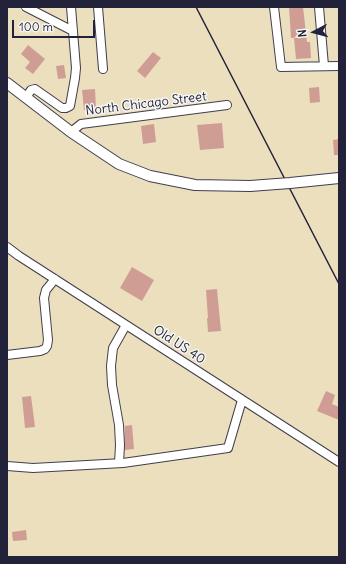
<!DOCTYPE html>
<html>
<head>
<meta charset="utf-8">
<style>
  body { margin:0 }
  #map { position:relative; width:346px; height:564px; overflow:hidden; background:#ebdfbd; font-family:Delius,sans-serif }
  canvas { display:block }
  .frame { position:absolute; inset:0; border:8px solid #22223b; pointer-events:none }
  .north { position:absolute; left:294px; top:12px; width:40px; height:40px; -webkit-text-stroke:3px #f6f6f2; paint-order:stroke; rotate:264deg; font-size:11px; font-weight:700; line-height:16px; text-align:center; color:#22223b }
  .north::after { content:''; display:block; margin:auto; width:14px; height:18px; background:#22223b; clip-path:polygon(50% 0,100% 100%,50% 72%,0 100%) }
  .scale { position:absolute; left:12px; top:20px; width:83px; height:18px; box-sizing:border-box; border:2px solid #22223b; border-top:0; padding-left:5px; font-size:12px; line-height:14px; white-space:nowrap; color:#22223b; -webkit-text-stroke:3px #f6f6f2; paint-order:stroke }
</style>
</head>
<body>
<div id="map">
<canvas width="346" height="564"></canvas>
<div class="frame"></div>
<div class="north">N</div>
<div class="scale">100 m</div>
</div>
<script>
const ctx = document.querySelector('canvas').getContext('2d');
ctx.lineJoin = 'round';
function fill(path, color) {
  ctx.fillStyle = color;
  ctx.fill(path, 'evenodd');
}
function toPath(rows) {
  const path = new Path2D();
  for (const r of rows) {
    path.moveTo(r[0], r[1]);
    for (let i = 2; i < r.length; i += 2) path.lineTo(r[i], r[i + 1]);
  }
  return path;
}
function stroke(path, color, width, dash) {
  ctx.strokeStyle = color;
  ctx.lineWidth = width;
  ctx.lineCap = dash ? 'butt' : 'round';
  ctx.setLineDash(dash || []);
  ctx.stroke(path);
}
function drawText(font, color, halo, rows, align = 'center') {
  ctx.font = font + ' Delius,sans-serif';
  ctx.lineWidth = 3;
  ctx.setLineDash([]);
  ctx.textBaseline = 'middle';
  ctx.strokeStyle = halo;
  ctx.fillStyle = color;
  for (const [text, x, y, turn = 0] of rows) {
    ctx.save();
    ctx.translate(x, y);
    ctx.rotate((+turn || 0) * Math.PI / 180);
    ctx.textAlign = isNaN(turn) ? turn : align;
    if (halo) ctx.strokeText(text, 0, 0);
    ctx.fillText(text, 0, 0);
    ctx.restore();
  }
}
fill(toPath([
  [289,7,303,7,307,42,310,42,311,58,296,59,294,38,291,38],
  [28,45,45,59,33,74,25,68,30,62,21,54],
  [153,52,161,58,145,78,137,71],
  [64,65,66,78,58,79,56,66],
  [319,87,320,102,310,103,309,88],
  [95,89,96,109,84,110,82,90],
  [222,123,224,148,200,150,197,125],
  [154,124,156,142,143,144,141,126],
  [339,139,339,155,334,155,333,140],
  [132,267,154,280,142,301,120,288],
  [217,289,221,331,208,332,207,318,208,318,206,290],
  [326,391,335,395,332,404,339,407,339,420,317,411],
  [31,396,35,427,25,428,22,397],
  [132,425,134,449,125,450,125,426],
  [26,530,27,540,13,541,12,532]
]), '#d09d95');
const minor = toPath([
  [26,7,73,31],
  [98,7,103,69],
  [274,7,281,67,339,66],
  [319,7,324,66],
  [26,98,31,90,35,89,62,108,66,108,70,106,75,78,76,68,71,7],
  [71,132,81,124,227,105],
  [7,247,19,256,339,462],
  [7,355,40,351,45,349,47,346,48,340,44,298,46,290,55,279],
  [119,463,120,445,119,425,112,385,111,366,113,348,126,325],
  [7,466,33,468,123,463,228,448,242,400]
]);
const major = toPath([
  [7,83,71,132,119,164,150,176,195,185,250,186]
]);
stroke(minor, '#403e4e', 10);
stroke(major, '#403e4e', 12);
stroke(minor, '#fff', 8);
stroke(major, '#fff', 10);
stroke(toPath([
  [196,7,339,284]
]), '#22223b', 1.5);
const majorBridge = toPath([
  [250,186,290,183,339,178]
]);
stroke(majorBridge, '#403e4e', 12, []);
stroke(majorBridge, '#fff', 10);
drawText('13px', '#22223b', '#f6f6f2', [
  ["North Chicago Street",146,104,-7],
  ["Old US 40",179,345,33]
]);
</script>
</body>
</html>
